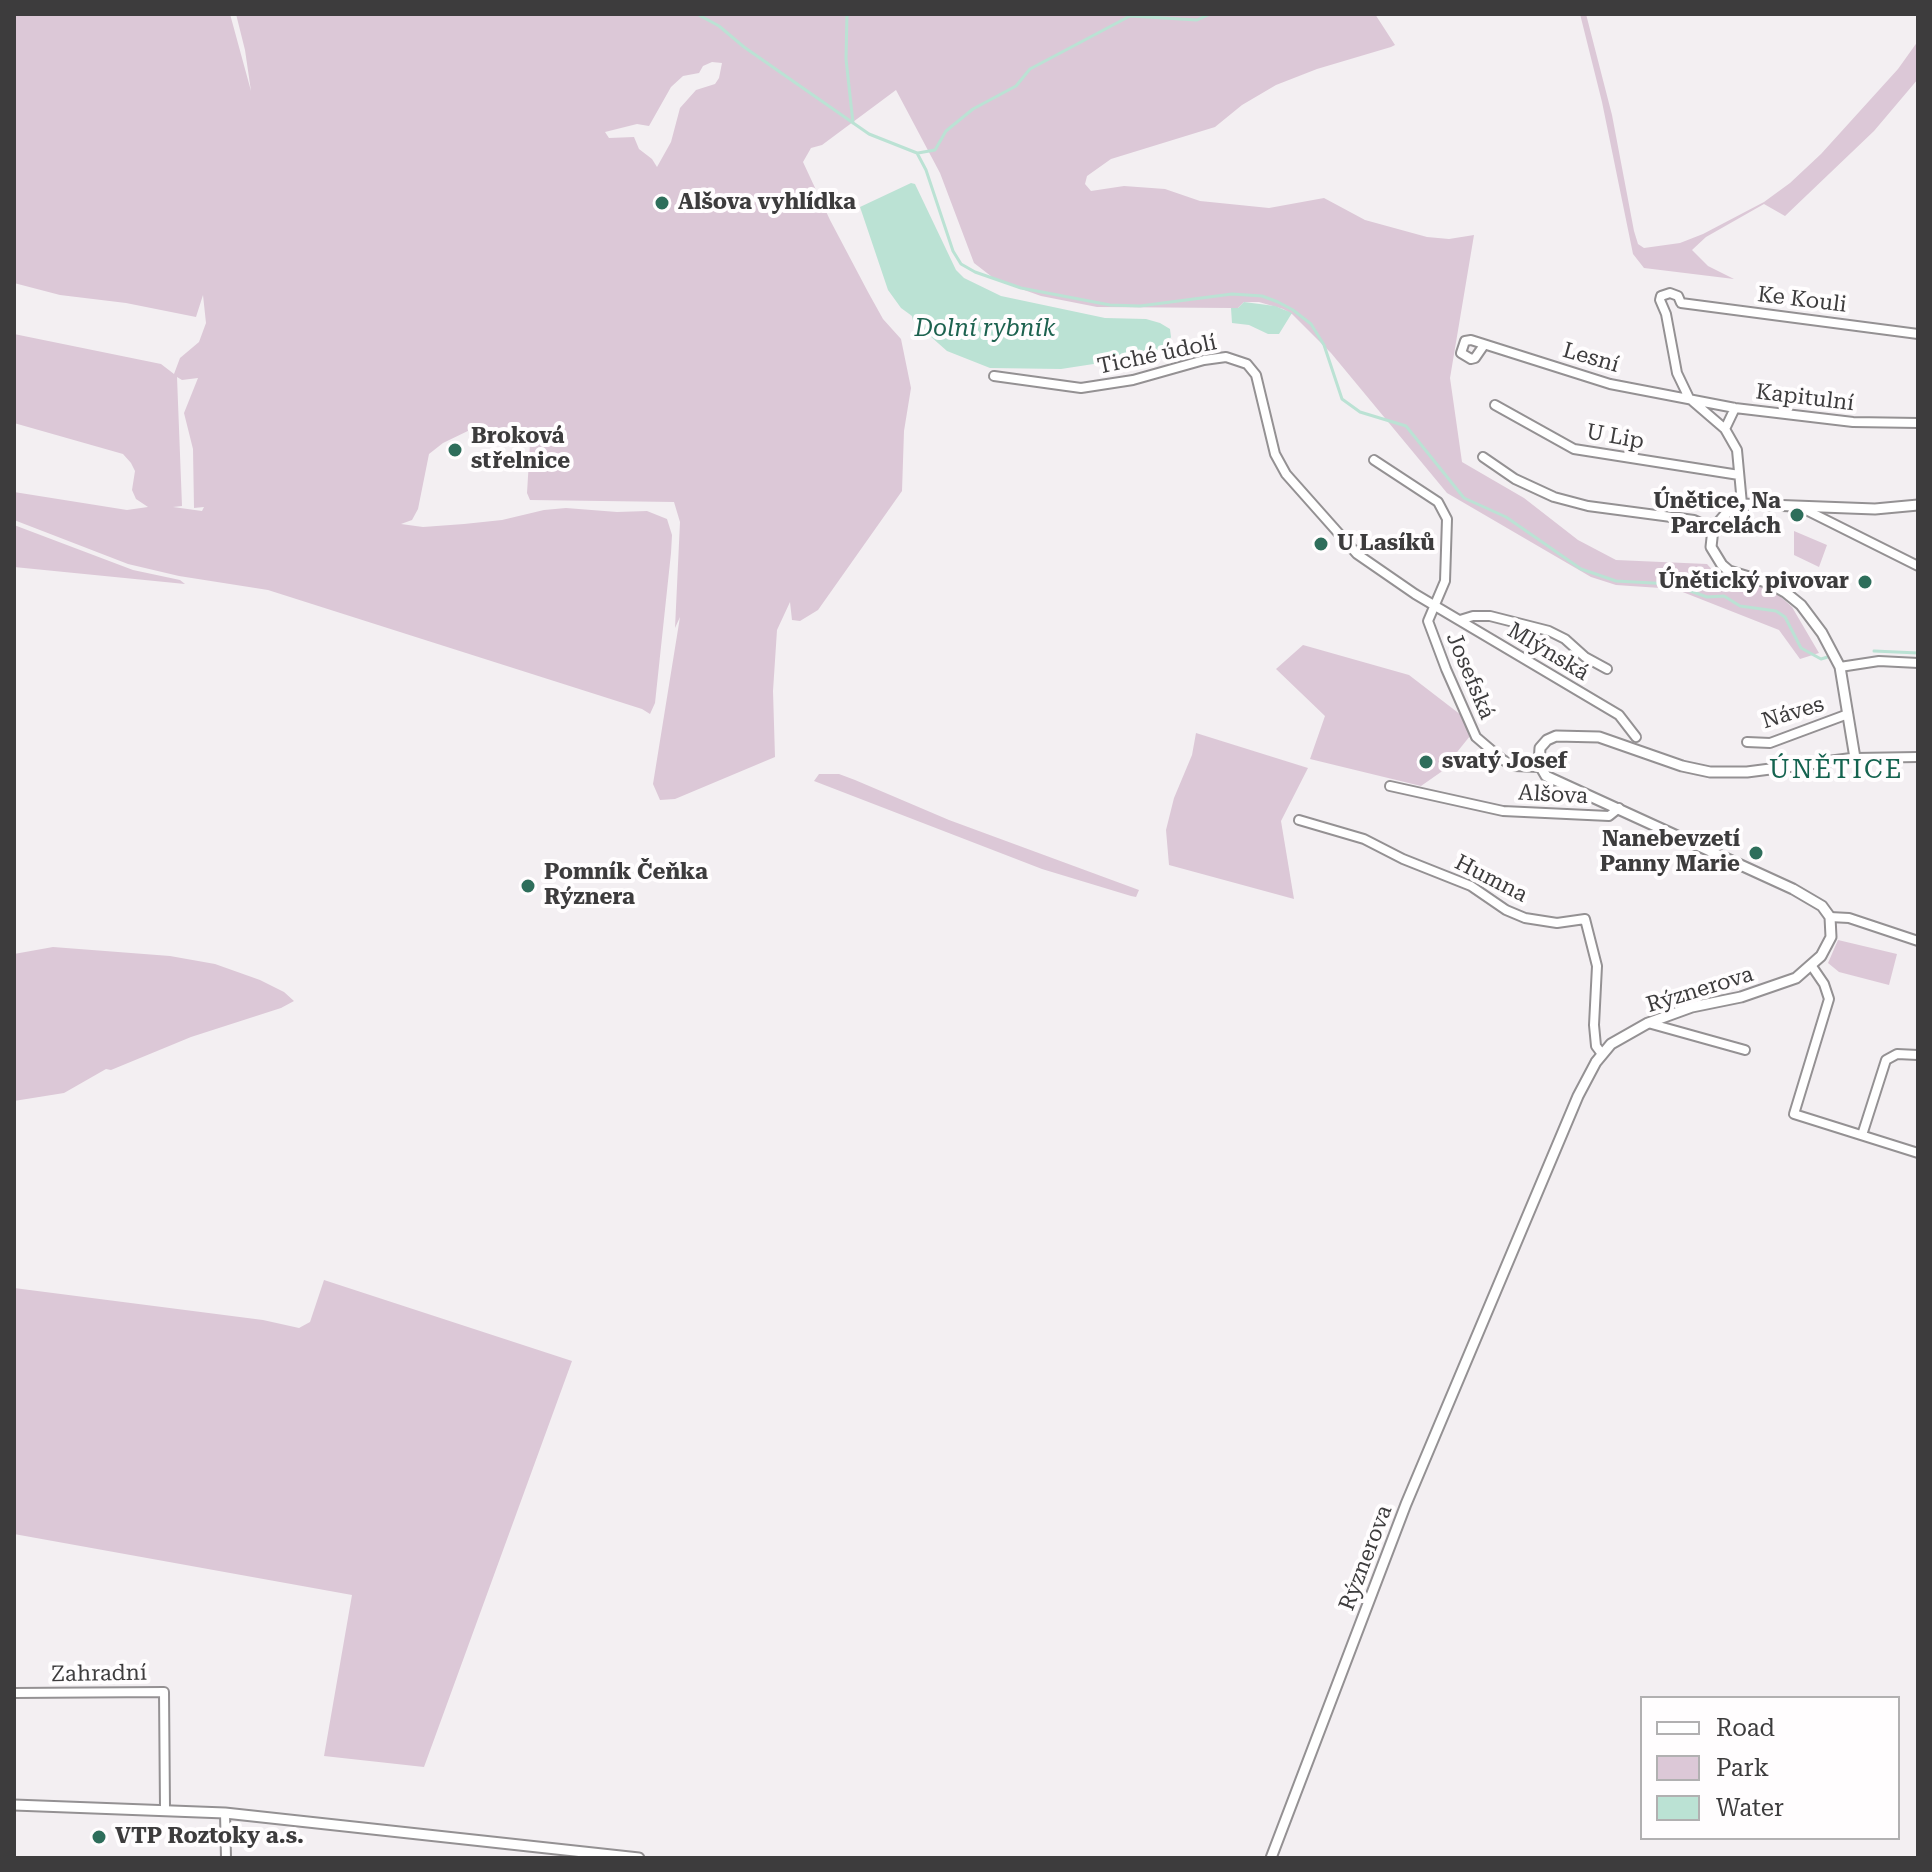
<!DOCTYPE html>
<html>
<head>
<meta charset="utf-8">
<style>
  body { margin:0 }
  #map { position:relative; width:1932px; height:1872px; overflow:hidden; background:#f3eff2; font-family:"Roboto Serif",serif }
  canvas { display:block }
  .frame { position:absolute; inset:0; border:16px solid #3d3c3d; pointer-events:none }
  .legend { position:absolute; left:1640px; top:1696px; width:260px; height:144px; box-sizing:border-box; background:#fffdfe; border:2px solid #b1b0b1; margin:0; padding:10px 14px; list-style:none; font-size:24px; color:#3d3c3d }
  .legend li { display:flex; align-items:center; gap:16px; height:40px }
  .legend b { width:40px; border:2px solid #b1b0b1 }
</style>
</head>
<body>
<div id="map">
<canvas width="1932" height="1872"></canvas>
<div class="frame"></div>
<ul class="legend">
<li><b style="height:10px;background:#fff"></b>Road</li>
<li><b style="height:22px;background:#dcc8d7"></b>Park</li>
<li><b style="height:22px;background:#bbe2d4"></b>Water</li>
</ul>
</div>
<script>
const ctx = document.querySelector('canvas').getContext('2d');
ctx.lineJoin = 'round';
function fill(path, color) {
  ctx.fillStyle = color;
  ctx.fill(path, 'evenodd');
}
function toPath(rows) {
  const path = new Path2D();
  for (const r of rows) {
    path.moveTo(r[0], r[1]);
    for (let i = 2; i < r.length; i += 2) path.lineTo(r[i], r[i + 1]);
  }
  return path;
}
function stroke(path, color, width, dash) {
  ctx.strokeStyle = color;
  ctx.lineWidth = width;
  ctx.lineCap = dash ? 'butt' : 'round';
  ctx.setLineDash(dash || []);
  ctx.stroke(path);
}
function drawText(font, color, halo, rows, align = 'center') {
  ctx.font = font + ' "Roboto Serif",serif';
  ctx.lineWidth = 8;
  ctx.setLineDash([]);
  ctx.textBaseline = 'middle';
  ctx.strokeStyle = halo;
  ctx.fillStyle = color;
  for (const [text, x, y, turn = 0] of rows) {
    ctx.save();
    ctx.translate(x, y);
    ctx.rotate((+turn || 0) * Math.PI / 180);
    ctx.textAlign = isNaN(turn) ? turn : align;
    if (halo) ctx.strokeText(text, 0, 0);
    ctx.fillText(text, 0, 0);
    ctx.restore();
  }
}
fill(toPath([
  [14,14,230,14,251,91,245,50,236,14,1375,14,1395,45,1391,47,1317,69,1276,85,1242,105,1215,127,1111,159,1087,176,1085,184,1091,191,1124,186,1165,189,1200,201,1269,208,1324,198,1365,220,1427,237,1449,239,1474,235,1450,378,1462,462,1524,498,1578,540,1616,560,1707,564,1717,575,1755,582,1781,597,1792,607,1819,653,1800,659,1779,630,1675,589,1616,585,1591,577,1447,493,1331,353,1292,314,1283,309,1259,302,1244,302,1238,308,1231,308,1097,307,1041,296,996,280,974,263,940,173,896,90,822,145,811,148,803,162,830,220,868,292,883,319,901,339,911,388,904,431,902,491,818,610,800,621,792,620,790,602,777,630,773,691,775,757,675,799,660,800,653,784,680,617,675,628,680,522,674,502,530,500,527,493,530,444,526,431,474,428,443,443,429,454,418,509,412,520,401,524,423,527,464,524,502,520,544,510,566,508,617,512,647,511,667,519,672,535,671,553,655,703,650,714,642,709,268,590,179,576,128,564,14,520,14,492,127,510,148,507,136,499,132,490,135,471,131,463,123,454,14,423,14,334,161,364,174,374,180,358,199,342,206,323,203,295,196,317,126,303,60,295,14,283],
  [712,62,722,63,719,78,715,84,696,90,680,108,671,142,657,167,652,159,639,149,634,137,609,138,605,132,637,124,649,126,671,87,683,76,699,73,703,66],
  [177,377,182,380,198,378,184,413,193,449,194,508,204,507,202,511,173,507,182,506],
  [1580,14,1586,14,1612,115,1634,231,1638,244,1644,248,1680,243,1703,234,1764,202,1790,183,1821,154,1898,69,1918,41,1918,79,1874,131,1785,216,1764,204,1706,237,1692,250,1708,266,1734,279,1644,268,1633,254,1602,102],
  [14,525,133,570,180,580,185,584,14,567],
  [1794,531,1827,545,1819,567,1794,555],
  [1303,645,1409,675,1461,715,1468,725,1470,736,1441,772,1421,786,1310,759,1325,716,1276,669],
  [1196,733,1308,768,1281,821,1294,899,1169,865,1166,830,1174,798,1192,755],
  [819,774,839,774,855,780,949,820,1139,890,1136,897,1131,896,1042,869,814,781],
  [1838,940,1897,954,1889,985,1839,972,1828,963],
  [53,947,170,956,215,964,260,980,284,992,294,1001,281,1008,191,1037,111,1070,106,1069,64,1093,14,1101,14,954],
  [324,1280,572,1361,424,1767,324,1756,352,1595,14,1534,14,1288,263,1320,299,1328,310,1322]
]), '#dcc8d7');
fill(toPath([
  [911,183,915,184,956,270,964,278,1001,296,1105,318,1146,319,1160,323,1170,329,1171,337,1166,347,1152,355,1061,369,990,368,947,351,913,321,912,316,901,308,888,290,860,207],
  [1244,302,1275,306,1292,313,1279,334,1268,334,1249,325,1232,323,1231,308,1238,308]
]), '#bbe2d4');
stroke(toPath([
  [697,14,719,26,744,47,869,134,917,153,926,170,953,251,961,264,975,272,1021,288,1110,305,1140,306,1232,294,1262,296,1278,302,1293,310,1311,324,1324,345,1342,399,1360,412,1406,426,1464,498,1506,517,1581,569,1616,581,1671,584,1707,597,1724,596,1740,606,1776,611,1785,617,1801,648,1821,659,1831,656],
  [847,14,846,59,853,123],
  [918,153,935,150,946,131,973,109,1016,86,1030,69,1130,16,1197,20,1210,14],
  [1874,651,1918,653]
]), '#bbe2d4', 3);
const minor = toPath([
  [1484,345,1475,358,1471,359,1461,353,1465,341,1471,340,1610,384,1735,408,1853,422,1918,423],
  [994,376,1081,388,1133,380,1204,360,1226,357,1247,364,1256,375,1275,454,1286,474,1357,554,1415,594,1619,715,1636,737],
  [1495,405,1574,449,1739,475],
  [1725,429,1735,408],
  [1483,457,1515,479,1554,497,1588,506,1694,520,1713,529],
  [1374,460,1438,502,1447,519,1445,581,1428,621,1446,669,1476,737,1503,760,1514,766,1539,767],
  [1742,504,1737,450,1725,429,1689,398,1677,373,1666,314,1660,300,1661,296,1670,293,1678,296,1681,303,1918,334],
  [1800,507,1918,566],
  [1460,620,1473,616,1490,616,1549,631,1565,639,1585,657,1607,669],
  [1840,667,1879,661,1918,663],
  [1747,742,1770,743,1848,714],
  [1855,758,1918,757],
  [1390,786,1503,811,1609,816,1619,808],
  [1299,820,1364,839,1403,859,1471,886,1506,910,1525,918,1557,923,1585,919,1597,966,1594,1025,1596,1046,1602,1054],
  [1830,917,1849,918,1918,941],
  [1811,965,1824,984,1829,999,1794,1114,1918,1153],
  [1648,1023,1745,1050],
  [1862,1135,1886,1060,1897,1054,1918,1055],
  [14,1693,164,1692,165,1808],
  [225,1813,226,1858]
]);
const tertiary = toPath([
  [14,1805,225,1813,639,1858],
  [1271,1858,1406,1504,1578,1096,1596,1062,1611,1044,1648,1023,1692,1007,1741,997,1796,978,1821,956,1831,937,1830,917,1822,906,1793,889,1546,776,1539,764,1540,748,1547,740,1556,736,1599,737,1682,766,1710,772,1747,772,1855,758,1840,667,1822,633,1801,605,1785,592,1769,583,1729,571,1722,565,1711,547,1713,529,1730,509,1742,504,1875,509,1918,505]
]);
stroke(minor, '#949193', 12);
stroke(tertiary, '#949193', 13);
stroke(minor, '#fff', 8);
stroke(tertiary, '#fff', 9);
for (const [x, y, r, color] of [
  [662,203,8,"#2e6e5b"],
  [455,450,8,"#2e6e5b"],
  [1797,515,8,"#2e6e5b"],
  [1321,544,8,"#2e6e5b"],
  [1865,582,8,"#2e6e5b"],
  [1426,762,8,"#2e6e5b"],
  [1756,853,8,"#2e6e5b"],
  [528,886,8,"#2e6e5b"],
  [99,1837,8,"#2e6e5b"]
]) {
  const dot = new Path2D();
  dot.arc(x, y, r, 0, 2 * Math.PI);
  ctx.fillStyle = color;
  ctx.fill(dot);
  stroke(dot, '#fffdfe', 3);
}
drawText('bold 22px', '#3d3c3d', '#fffdfe', [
  ["Alšova vyhlídka",678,203],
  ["Broková",471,437],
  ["střelnice",471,462],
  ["Únětice, Na",1781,502,"right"],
  ["Parcelách",1781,527,"right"],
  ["U Lasíků",1337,544],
  ["Únětický pivovar",1849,582,"right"],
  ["svatý Josef",1442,762],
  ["Nanebevzetí",1740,840,"right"],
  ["Panny Marie",1740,865,"right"],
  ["Pomník Čeňka",544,873],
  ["Rýznera",544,898],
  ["VTP Roztoky a.s.",115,1837]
], 'left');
drawText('22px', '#3d3c3d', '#fffdfe', [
  ["Ke Kouli",1802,300,7],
  ["Tiché údolí",1157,355,-12],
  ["Lesní",1591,358,16],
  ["Kapitulní",1805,398,7],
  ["U Lip",1615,437,10],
  ["Mlýnská",1548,652,31],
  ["Josefská",1470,676,67],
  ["Náves",1793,713,-17],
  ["Alšova",1553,795,3],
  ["Humna",1491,879,27],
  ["Rýznerova",1700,990,-17],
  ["Rýznerova",1366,1558,-69],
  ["Zahradní",99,1674,-1]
]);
drawText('italic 24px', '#1d624f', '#fffdfe', [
  ["Dolní rybník",985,329]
]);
ctx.letterSpacing = '2px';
drawText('26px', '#14634f', '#fffdfe', [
  ["ÚNĚTICE",1836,770]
]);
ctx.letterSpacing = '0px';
</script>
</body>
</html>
